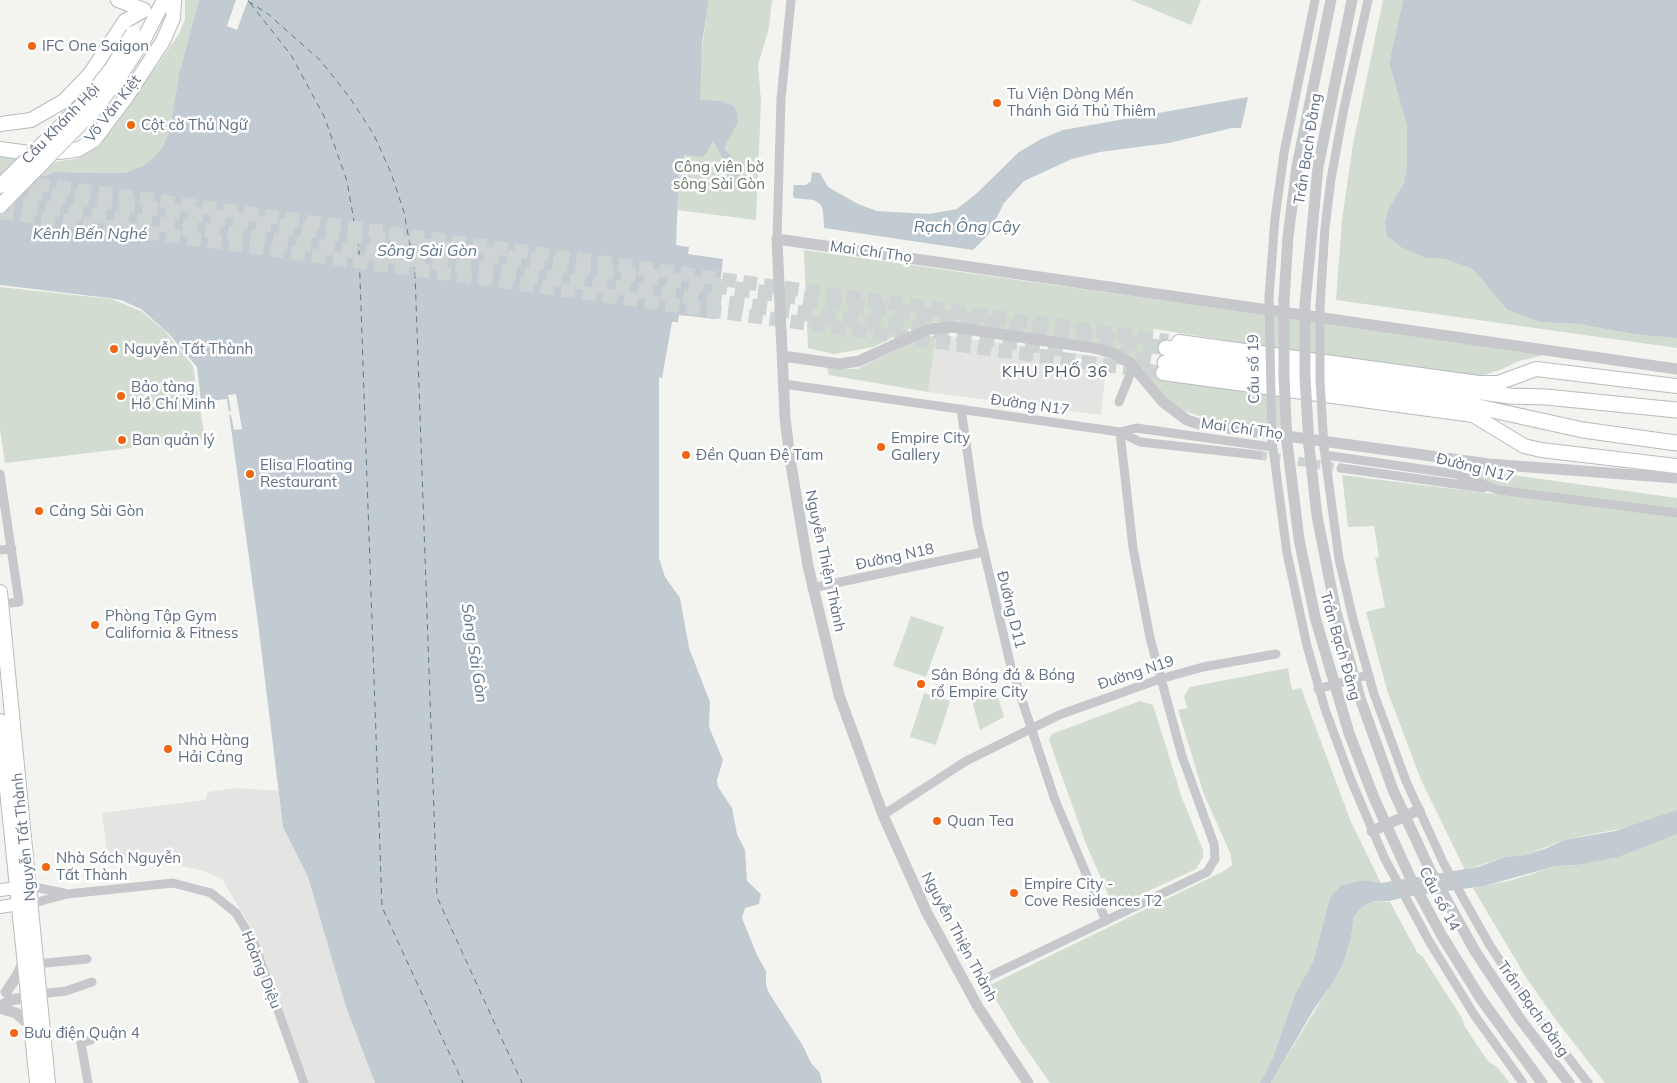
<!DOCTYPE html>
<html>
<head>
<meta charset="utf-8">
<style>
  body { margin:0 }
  canvas { display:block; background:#f3f4ef }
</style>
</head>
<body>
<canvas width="1677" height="1083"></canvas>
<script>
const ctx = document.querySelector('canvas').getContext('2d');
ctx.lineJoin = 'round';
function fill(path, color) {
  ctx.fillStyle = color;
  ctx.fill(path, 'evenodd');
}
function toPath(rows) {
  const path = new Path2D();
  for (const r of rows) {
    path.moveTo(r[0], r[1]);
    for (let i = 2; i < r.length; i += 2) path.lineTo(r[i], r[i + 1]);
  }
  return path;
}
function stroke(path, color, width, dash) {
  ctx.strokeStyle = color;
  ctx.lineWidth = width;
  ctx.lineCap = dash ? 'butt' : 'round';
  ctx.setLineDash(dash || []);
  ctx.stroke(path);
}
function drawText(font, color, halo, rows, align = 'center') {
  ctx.font = font + ' Mulish,sans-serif';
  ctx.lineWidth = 5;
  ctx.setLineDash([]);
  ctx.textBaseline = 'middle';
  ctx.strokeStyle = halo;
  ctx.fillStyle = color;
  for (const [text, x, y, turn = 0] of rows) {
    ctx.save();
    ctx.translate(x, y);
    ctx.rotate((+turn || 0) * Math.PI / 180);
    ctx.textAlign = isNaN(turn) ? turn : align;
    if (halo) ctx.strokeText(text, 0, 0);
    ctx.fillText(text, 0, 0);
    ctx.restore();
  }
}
fill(toPath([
  [936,336,957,337,1107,358,1101,415,928,392],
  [237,788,278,791,283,827,308,877,346,1007,375,1083,309,1083,256,936,222,879,204,871,174,864,115,856,107,850,102,813,205,800,208,792]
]), '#e4e4e3');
fill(toPath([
  [185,0,199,0,179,74,170,130,162,148,153,158,143,166,124,173,54,172,45,176,0,175,0,152,54,162,75,159,93,149,124,113,179,34,185,19],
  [709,0,772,0,769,28,758,65,761,102,756,220,677,210,679,171,686,155],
  [1131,0,1201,0,1191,25],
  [1383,0,1403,0,1389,63,1407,126,1407,165,1404,183,1388,209,1385,222,1426,258,1444,259,1473,269,1507,310,1540,322,1578,324,1639,335,1677,338,1677,348,1336,300,1342,220,1353,144],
  [804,250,1246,312,1544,355,1519,361,1500,370,1471,379,1154,329,1148,373,1286,394,1282,428,1212,421,1174,407,1125,352,1101,344,945,322,927,323,914,327,874,347,834,354,808,348],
  [0,287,111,299,141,311,165,331,193,366,205,439,5,463,0,429],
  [936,336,928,392,829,375,827,368,857,369,924,337],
  [1462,468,1677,498,1677,510,1499,487,1465,474],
  [1342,475,1677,517,1677,810,1634,826,1564,840,1526,855,1505,857,1465,870,1421,780,1387,690,1366,612,1385,607,1375,558,1379,557,1374,526,1348,527],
  [911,616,944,627,926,677,893,666],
  [1288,668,1292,690,1301,688,1351,822,1381,883,1365,880,1341,885,1330,897,1313,962,1295,994,1273,1057,1260,1083,1050,1083,1018,1037,988,986,1226,870,1232,865,1231,855,1203,792,1178,710,1187,708,1184,696,1190,687],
  [996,689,1004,717,980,730,971,697],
  [924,693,950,701,936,745,910,737],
  [1140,701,1153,705,1182,798,1203,850,1203,857,1196,869,1129,900,1118,901,1109,896,1086,844,1049,740,1052,734],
  [1677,834,1677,1083,1605,1083,1559,1024,1527,979,1473,888,1513,880,1556,866,1577,865],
  [1374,901,1390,902,1417,952,1423,957,1462,1018,1465,1027,1487,1060,1498,1068,1510,1083,1271,1083,1343,964,1351,938,1354,917,1362,907]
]), '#d3dcd0');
fill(toPath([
  [199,0,709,0,702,43,700,100,721,101,733,106,737,111,738,122,724,148,733,158,743,184,737,189,729,182,725,163,713,140,706,154,701,157,685,155,679,171,676,245,689,247,688,254,723,259,716,319,679,315,678,322,672,322,662,378,659,377,659,558,665,577,680,598,689,648,710,702,709,727,723,760,717,780,718,787,732,808,737,834,745,850,747,881,761,894,759,904,745,908,742,918,757,955,766,971,766,985,769,993,803,1046,811,1063,820,1073,822,1083,375,1083,346,1007,308,877,283,827,258,623,227,399,201,402,197,367,169,334,141,309,121,300,108,298,0,285,0,175,45,176,54,172,124,173,143,166,153,158,162,148,170,130,179,74],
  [1403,0,1677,0,1677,338,1639,335,1578,324,1540,322,1507,310,1473,269,1444,259,1426,258,1401,247,1387,236,1385,222,1388,209,1404,183,1407,165,1407,126,1389,63],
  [1248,97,1241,128,1232,128,1169,143,1100,152,1072,159,1024,181,1004,203,988,235,973,250,824,228,823,211,821,205,814,200,794,198,793,194,794,185,806,185,811,181,812,172,820,173,828,187,858,204,877,211,929,214,957,209,977,193,1019,152,1041,139,1063,130],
  [1677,810,1677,834,1618,857,1577,865,1556,866,1484,886,1404,897,1390,901,1374,901,1362,907,1354,917,1351,938,1343,964,1331,985,1314,1009,1271,1083,1260,1083,1273,1057,1295,994,1313,962,1330,897,1341,885,1365,880,1381,883,1478,867,1505,857,1526,855,1547,848,1564,840,1615,831]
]), '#c2cbd1');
fill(toPath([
  [236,0,248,0,237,30,227,26],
  [236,394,242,429,234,430,231,415,226,415,226,412,231,411,228,395]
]), '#f3f4ef');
stroke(toPath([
  [248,1,268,14,321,61,350,98,374,135,391,173,404,212,415,273,437,897,522,1083],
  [250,3,291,55,324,116,347,181,359,250,382,907,463,1083]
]), '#607888', 1, [6, 5]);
stroke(toPath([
  [1258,455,1341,468]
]), '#ced3d4', 9, [9, 4.5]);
stroke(toPath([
  [15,181,1168,341],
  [0,212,1163,373]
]), '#ced3d4', 14, [14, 7]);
stroke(toPath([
  [6,188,1166,348],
  [0,202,1063,349],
  [1113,356,1165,363]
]), '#ced3d4', 15, [15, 8]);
const secondary = toPath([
  [0,890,17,888],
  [0,907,19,904]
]);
const primary = toPath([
  [118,0,144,10],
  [144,39,164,0],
  [0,124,31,120,64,101,90,74,125,21,144,10],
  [0,149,37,154,68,151,79,149,94,140,127,96,163,41,173,18,174,0],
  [1179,342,1479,383,1498,383,1536,369,1677,386],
  [1163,373,1473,415,1524,446,1541,450,1677,466],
  [0,592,48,1083],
  [0,721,37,1083]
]);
const trunk = toPath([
  [1166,348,1510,396,1546,397,1677,410],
  [1165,363,1474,406,1583,430,1677,443]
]);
stroke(secondary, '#b7bbc0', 14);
stroke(primary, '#b8bbbf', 16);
stroke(trunk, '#b7babd', 17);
stroke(toPath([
  [777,239,781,99,791,0],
  [1269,297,1275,218,1284,153,1315,0],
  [1320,306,1325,228,1331,179,1344,108,1368,0],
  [784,384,1120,432,1136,428,1272,447],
  [1119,402,1133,367],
  [961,409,978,526,1011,667,1055,800,1106,921],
  [1120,432,1140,442,1258,455],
  [1272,441,1287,553,1307,646,1325,709,1351,780,1384,857,1429,941,1475,1016,1523,1083],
  [1324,448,1339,559,1354,623,1374,694,1406,781,1444,864,1489,944,1532,1010,1588,1083],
  [1325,455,1456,474,1498,490,1677,513],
  [1341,468,1484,488],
  [0,474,19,602,1,604],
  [0,550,12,549],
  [812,588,983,552],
  [1318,689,1368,675],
  [883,815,966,761,1059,715,1160,679,1203,667,1276,654],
  [29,886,64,893],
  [30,904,67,894,173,883,211,893,236,913,254,943,304,1083],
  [36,964,87,959],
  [986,978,1201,875,1207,872,1215,859,1214,844,1182,756,1150,638,1133,548,1120,432],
  [39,994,66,991,92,982],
  [88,1083,81,1043,91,1040]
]), '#c6c8cc', 9);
stroke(toPath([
  [1284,300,1288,237,1297,166,1331,0],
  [1305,304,1318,167,1352,0],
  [783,356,839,364,859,361,929,329,952,327,1094,348,1115,354,1130,363,1163,402,1187,420,1199,424,1489,464,1677,478],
  [1287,442,1299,539,1315,617,1349,733,1374,798,1410,877,1442,936,1481,999,1542,1083],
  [1309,446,1317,516,1336,612,1360,698,1393,790,1430,870,1475,951,1520,1019,1569,1083],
  [1372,831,1419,810],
  [6,992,17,976,25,959],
  [0,1007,10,1000,29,997],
  [0,1008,16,1013,32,1027],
  [1028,1083,978,1007,927,913,883,815,839,695,808,566,790,459,785,418,777,239,1677,369]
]), '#c6c8cc', 11);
stroke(secondary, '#fff', 12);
stroke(primary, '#fff', 14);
stroke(trunk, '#fff', 15);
const primaryBridge = toPath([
  [0,186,86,101,112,68,133,33],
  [0,206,96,108,122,73,144,39]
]);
stroke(primaryBridge, '#b8bbbf', 16, []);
stroke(toPath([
  [1269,297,1272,441],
  [1320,306,1320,380,1324,448]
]), '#c6c8cc', 9);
stroke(toPath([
  [1284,300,1284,377,1287,442],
  [1305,304,1305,377,1309,446]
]), '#c6c8cc', 11);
stroke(primaryBridge, '#fff', 14);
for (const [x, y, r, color] of [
  [32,46,5,"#f26511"],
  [997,103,5,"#f26511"],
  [131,125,5,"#f26511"],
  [114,349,5,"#f26511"],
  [121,396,5,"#f26511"],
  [122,440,5,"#f26511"],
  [881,447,5,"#f26511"],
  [686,455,5,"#f26511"],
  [250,474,5,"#f26511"],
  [39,511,5,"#f26511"],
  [95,625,5,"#f26511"],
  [921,684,5,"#f26511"],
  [168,749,5,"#f26511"],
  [937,821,5,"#f26511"],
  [46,867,5,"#f26511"],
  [1014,893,5,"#f26511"],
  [14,1033,5,"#f26511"]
]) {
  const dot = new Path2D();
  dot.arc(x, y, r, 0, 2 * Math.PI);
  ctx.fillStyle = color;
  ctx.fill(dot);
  stroke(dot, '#fff', 2);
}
drawText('15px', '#606f83', '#fff', [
  ["IFC One Saigon",42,46],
  ["Tu Viện Dòng Mến",1007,94],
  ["Thánh Giá Thủ Thiêm",1007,111],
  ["Cột cờ Thủ Ngữ",141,125],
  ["Nguyễn Tất Thành",124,349],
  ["Bảo tàng",131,387],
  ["Hồ Chí Minh",131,404],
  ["Empire City",891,438],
  ["Gallery",891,455],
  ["Ban quản lý",132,440],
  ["Đền Quan Đệ Tam",696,455],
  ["Elisa Floating",260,465],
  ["Restaurant",260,482],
  ["Cảng Sài Gòn",49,511],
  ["Phòng Tập Gym",105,616],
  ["California & Fitness",105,633],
  ["Sân Bóng đá & Bóng",931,675],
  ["rổ Empire City",931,692],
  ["Nhà Hàng",178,740],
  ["Hải Cảng",178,757],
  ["Quan Tea",947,821],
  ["Nhà Sách Nguyễn",56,858],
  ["Tất Thành",56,875],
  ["Empire City -",1024,884],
  ["Cove Residences T2",1024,901],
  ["Bưu điện Quận 4",24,1033]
], 'left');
drawText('15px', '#606f83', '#fff', [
  ["Võ Văn Kiệt",113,109,-52],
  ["Cầu Khánh Hội",61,124,-46],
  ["Trần Bạch Đằng",1308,149,-81],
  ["Mai Chí Thọ",871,252,8],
  ["Cầu số 19",1254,369,-91],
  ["Đường N17",1030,405,8],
  ["Mai Chí Thọ",1242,429,8],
  ["Đường N17",1475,468,14],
  ["Đường N18",895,557,-12],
  ["Nguyễn Thiện Thành",825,561,78],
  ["Đường D11",1011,610,76],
  ["Trần Bạch Đằng",1340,646,74],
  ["Đường N19",1136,673,-18],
  ["Nguyễn Tất Thành",24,837,-96],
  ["Cầu số 14",1439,899,62],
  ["Nguyễn Thiện Thành",959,937,62],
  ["Hoàng Diệu",261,970,68],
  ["Trần Bạch Đằng",1533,1009,55]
]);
drawText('15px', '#617a60', '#fff', [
  ["Công viên bờ",719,167],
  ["sông Sài Gòn",719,184]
]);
drawText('italic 16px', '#607888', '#fff', [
  ["Rạch Ông Cậy",967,227],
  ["Kênh Bến Nghé",90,234],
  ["Sông Sài Gòn",427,251],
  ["Sông Sài Gòn",474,653,81]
]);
ctx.letterSpacing = '1px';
drawText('16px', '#4f5967', '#fff', [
  ["KHU PHỐ 36",1055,372]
]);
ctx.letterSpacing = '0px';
</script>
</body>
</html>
